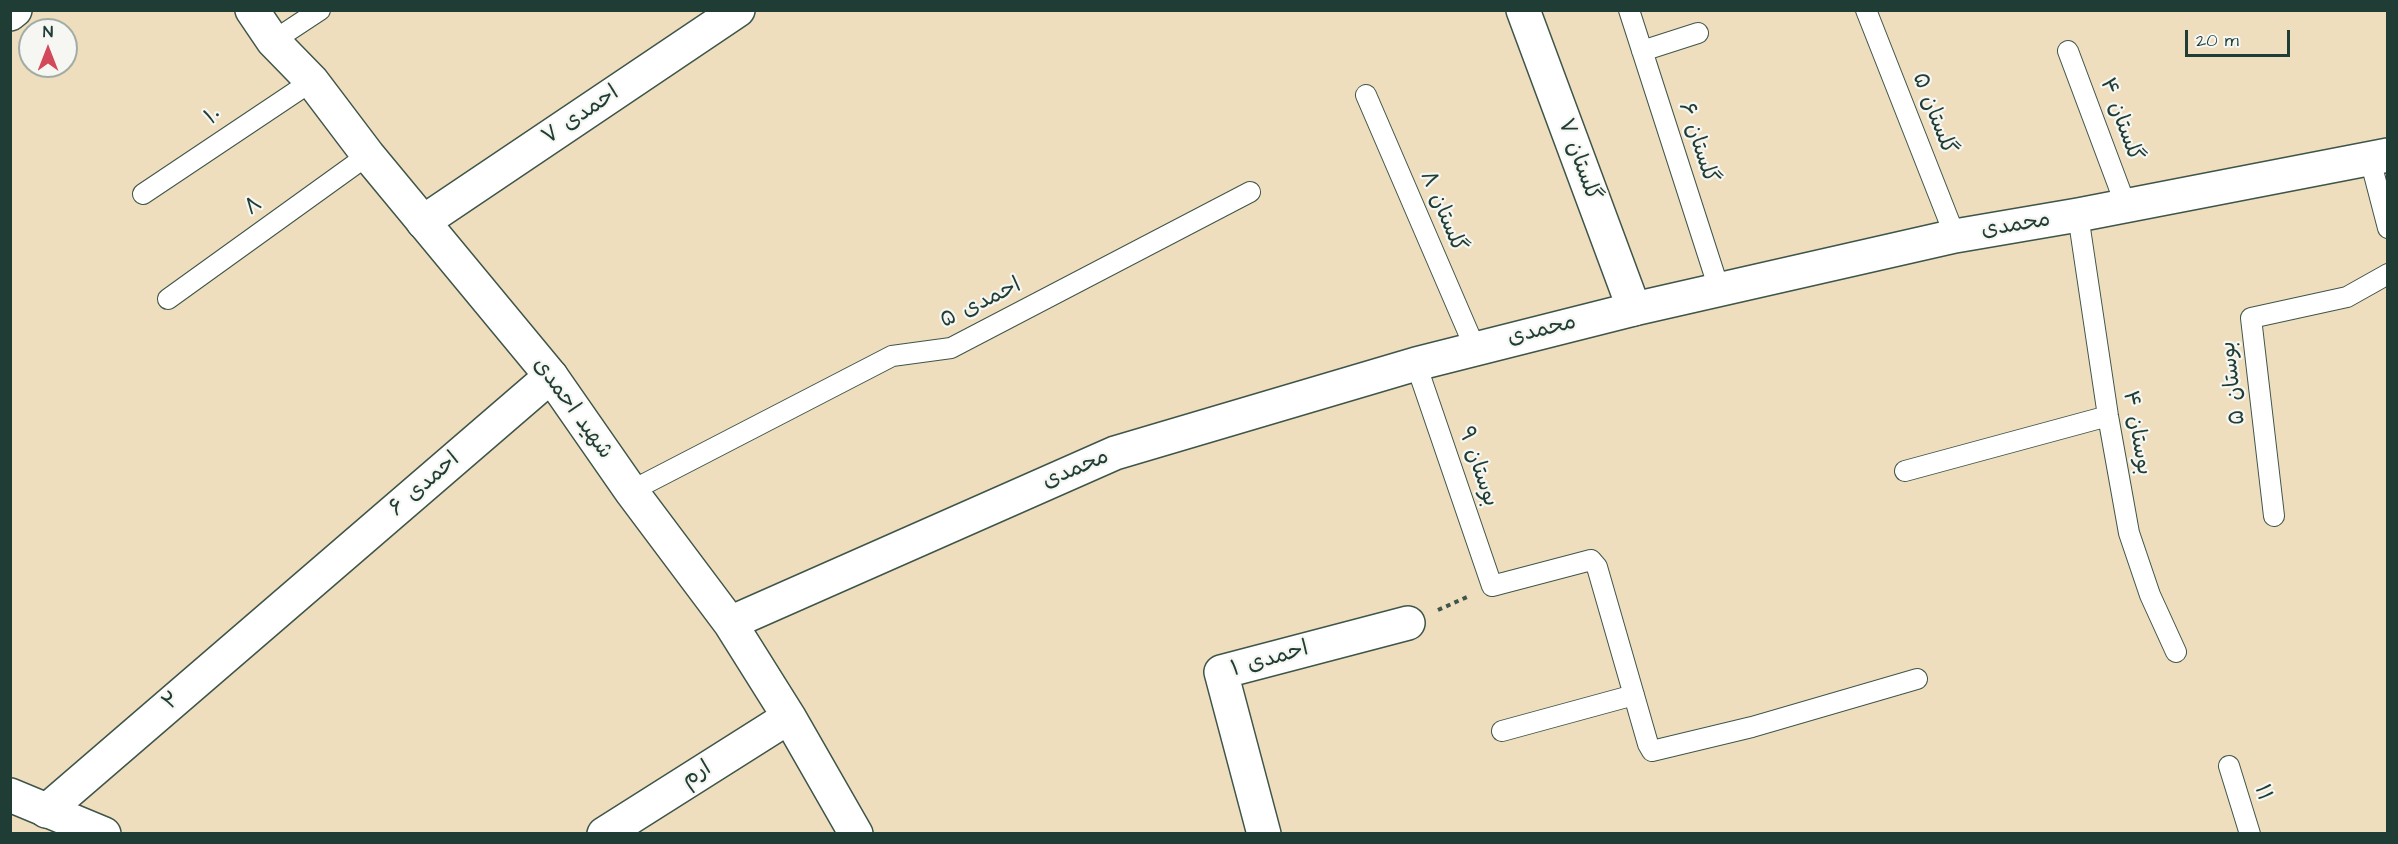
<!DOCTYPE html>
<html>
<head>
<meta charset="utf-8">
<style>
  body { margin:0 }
  #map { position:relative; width:2398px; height:844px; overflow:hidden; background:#efdebd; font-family:"Architects Daughter",sans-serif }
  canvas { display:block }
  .frame { position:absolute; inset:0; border:12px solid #1f3d34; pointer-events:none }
  .north { position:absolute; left:18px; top:18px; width:60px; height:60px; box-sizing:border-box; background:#f6f6f2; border:2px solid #a0aca6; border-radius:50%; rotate:0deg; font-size:16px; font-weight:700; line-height:24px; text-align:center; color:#1f3d34 }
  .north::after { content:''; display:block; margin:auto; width:21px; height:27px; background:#d1495b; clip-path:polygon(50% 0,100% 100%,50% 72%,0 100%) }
  .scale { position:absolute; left:2185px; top:30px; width:105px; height:27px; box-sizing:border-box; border:3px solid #1f3d34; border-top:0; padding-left:8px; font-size:18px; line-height:21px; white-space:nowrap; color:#1f3d34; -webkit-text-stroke:4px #f6f6f2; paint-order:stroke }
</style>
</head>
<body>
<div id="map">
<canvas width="2398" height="844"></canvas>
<div class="frame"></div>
<div class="north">N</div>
<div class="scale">20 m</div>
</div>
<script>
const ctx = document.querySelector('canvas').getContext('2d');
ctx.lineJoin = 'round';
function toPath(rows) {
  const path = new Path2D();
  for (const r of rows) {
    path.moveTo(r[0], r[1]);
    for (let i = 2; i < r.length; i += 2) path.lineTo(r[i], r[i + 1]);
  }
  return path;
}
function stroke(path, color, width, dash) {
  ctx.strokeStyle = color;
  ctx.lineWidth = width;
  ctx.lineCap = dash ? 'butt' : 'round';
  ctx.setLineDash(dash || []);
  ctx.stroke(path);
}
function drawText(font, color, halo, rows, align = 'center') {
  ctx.font = font + ' "Architects Daughter","Playpen Sans Arabic",sans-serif';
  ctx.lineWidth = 4.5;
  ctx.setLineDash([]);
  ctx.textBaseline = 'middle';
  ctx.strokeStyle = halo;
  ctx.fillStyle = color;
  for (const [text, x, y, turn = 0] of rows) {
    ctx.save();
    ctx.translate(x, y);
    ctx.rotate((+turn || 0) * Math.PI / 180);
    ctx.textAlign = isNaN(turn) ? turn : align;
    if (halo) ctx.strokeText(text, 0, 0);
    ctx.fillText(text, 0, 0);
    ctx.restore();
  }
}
const service = toPath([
  [1629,10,1719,289],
  [1866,10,1955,236],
  [273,41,320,10],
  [1642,51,1698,33],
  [2068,51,2126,206],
  [1366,95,1475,348],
  [2370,159,2388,228],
  [143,194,312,81],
  [2078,215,2108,416,2129,533,2150,595,2176,652],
  [168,299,368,155],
  [1416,364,1492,586,1591,560,1597,567,1648,744,1652,751,1752,727,1917,679],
  [1905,471,2108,416],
  [631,491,892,356,951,348,1250,192],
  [2274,516,2251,318,2347,297,2388,274],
  [1502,731,1634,695],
  [2229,766,2250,834]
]);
const minor = toPath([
  [1523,10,1634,309],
  [10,14,15,10],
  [423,222,738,10],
  [46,811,551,376],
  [1264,834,1221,672,1408,623]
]);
const tertiary = toPath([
  [252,10,273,41,312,81,368,155,551,376,631,491,730,623,789,717,856,834],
  [730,623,1115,453,1416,364,1634,309,1955,236,2078,215,2388,155],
  [10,795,104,834],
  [604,834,789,717]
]);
stroke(service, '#3e5549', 22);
stroke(minor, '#3e5549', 36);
stroke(tertiary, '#3e5549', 36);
stroke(toPath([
  [1438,610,1467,597]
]), '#3e5549', 4, [4.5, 4.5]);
stroke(service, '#fff', 20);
stroke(minor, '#fff', 33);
stroke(tertiary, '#fff', 33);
drawText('22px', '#1f3d34', '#f6f6f2', [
  ["گلستان ۵",1933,114,69],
  ["احمدی ۷",581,116,-34],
  ["۱۰",214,117,-34],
  ["گلستان ۴",2120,120,70],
  ["گلستان ۶",1697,143,72],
  ["گلستان ۷",1578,160,70],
  ["۸",254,207,-36],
  ["گلستان ۸",1442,212,67],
  ["محمدی",2016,226,-9],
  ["احمدی ۵",981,304,-26],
  ["محمدی",1542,331,-14],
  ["بوستان ۵",2234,383,-97],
  ["شهید احمدی",572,409,54],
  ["بوستان ۴",2136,433,80],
  ["بوستان ۹",1477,467,71],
  ["محمدی",1076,470,-23],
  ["احمدی ۶",425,485,-41],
  ["احمدی ۱",1270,660,-16],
  ["۲",172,702,-41],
  ["ارم",697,775,-32],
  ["۱۱",2262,793,73]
]);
</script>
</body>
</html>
